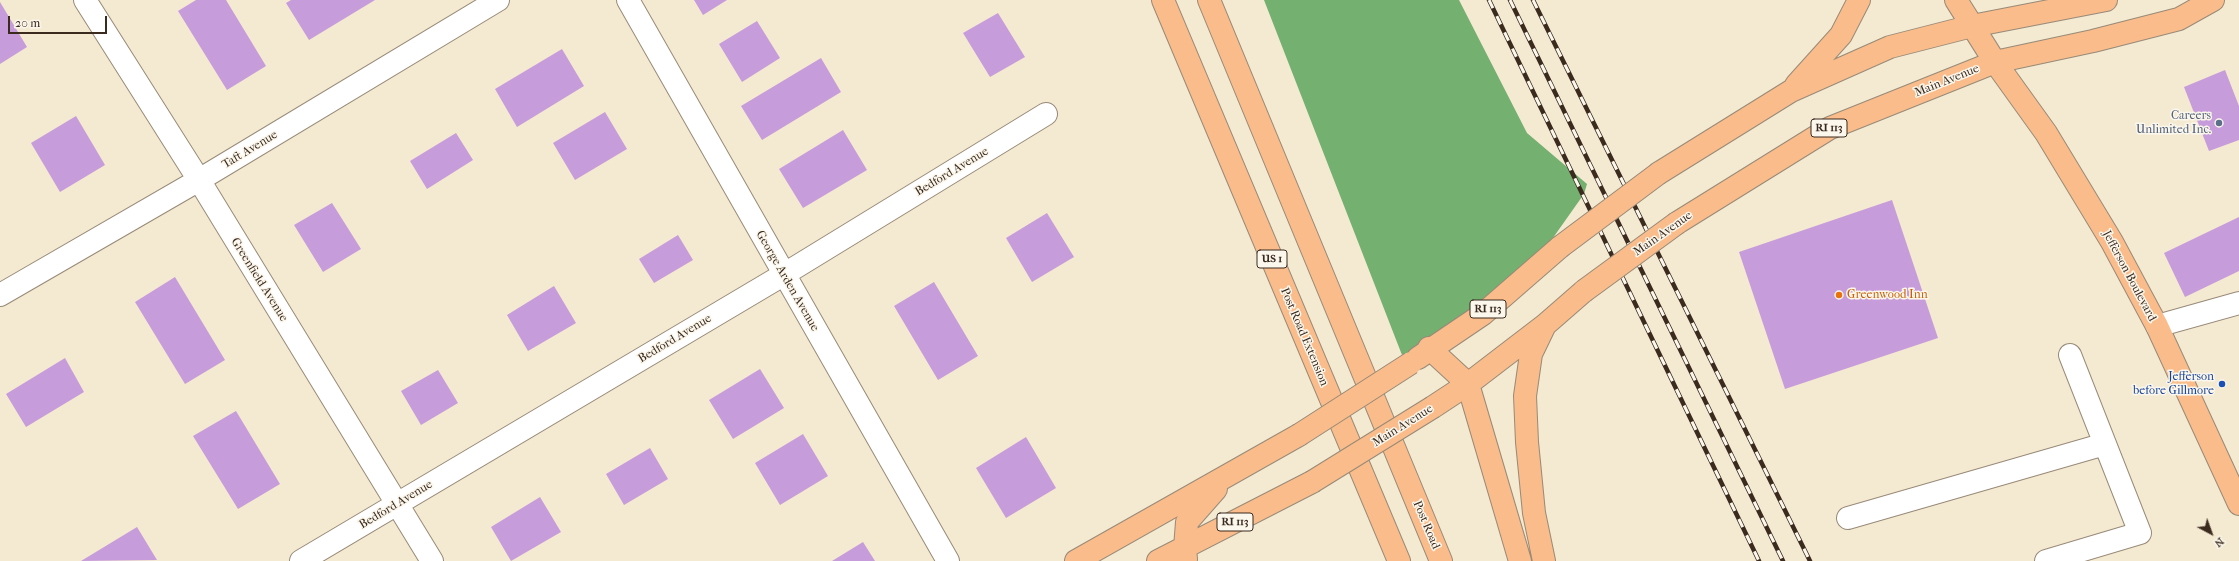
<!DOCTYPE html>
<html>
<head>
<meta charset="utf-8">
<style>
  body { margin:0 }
  #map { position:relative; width:2239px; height:561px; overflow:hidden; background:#f4e9d1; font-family:"IM FELL French Canon",serif }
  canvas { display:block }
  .north { position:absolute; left:2191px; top:513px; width:40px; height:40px; -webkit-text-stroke:3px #fbf7ec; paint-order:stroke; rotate:139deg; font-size:11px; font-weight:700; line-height:16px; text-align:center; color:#3b2a1e }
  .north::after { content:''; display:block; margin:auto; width:14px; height:18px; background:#3b2a1e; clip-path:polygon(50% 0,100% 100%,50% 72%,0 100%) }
  .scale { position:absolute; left:8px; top:16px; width:99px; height:18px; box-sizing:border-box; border:2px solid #3b2a1e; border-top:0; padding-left:5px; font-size:12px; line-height:14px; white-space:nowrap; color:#3b2a1e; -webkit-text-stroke:3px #fbf7ec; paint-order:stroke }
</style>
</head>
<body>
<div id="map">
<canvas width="2239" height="561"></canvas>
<div class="north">N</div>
<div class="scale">20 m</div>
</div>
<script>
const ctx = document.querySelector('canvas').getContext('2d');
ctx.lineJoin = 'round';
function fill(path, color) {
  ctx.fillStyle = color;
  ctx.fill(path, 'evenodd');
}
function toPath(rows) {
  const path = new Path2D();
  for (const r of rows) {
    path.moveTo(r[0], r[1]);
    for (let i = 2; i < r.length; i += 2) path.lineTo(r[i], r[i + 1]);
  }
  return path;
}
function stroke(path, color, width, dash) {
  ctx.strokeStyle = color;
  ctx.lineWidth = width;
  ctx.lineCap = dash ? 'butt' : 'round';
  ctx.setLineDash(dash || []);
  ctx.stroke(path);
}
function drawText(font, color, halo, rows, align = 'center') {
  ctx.font = font + ' "IM FELL French Canon",serif';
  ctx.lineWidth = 3;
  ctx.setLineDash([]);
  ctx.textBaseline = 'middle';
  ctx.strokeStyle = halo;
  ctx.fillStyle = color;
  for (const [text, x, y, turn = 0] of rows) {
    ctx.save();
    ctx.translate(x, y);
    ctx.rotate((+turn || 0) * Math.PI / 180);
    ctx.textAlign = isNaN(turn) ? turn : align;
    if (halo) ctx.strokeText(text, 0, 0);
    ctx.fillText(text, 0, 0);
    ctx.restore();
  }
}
fill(toPath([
  [1264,0,1459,0,1527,133,1587,184,1584,194,1538,259,1422,347,1402,355]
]), '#74b070');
fill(toPath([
  [196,0,226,0,266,66,227,90,178,11],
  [291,0,375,0,309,40,286,3],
  [694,0,727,0,703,15],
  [0,2,27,47,0,64],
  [998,13,1025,57,990,77,963,33],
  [757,21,780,58,742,82,719,44],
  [562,49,584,86,517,127,495,89],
  [821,58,841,92,762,140,741,106],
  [2225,70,2239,106,2239,140,2209,151,2184,87],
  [605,112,627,149,575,180,553,143],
  [76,116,105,165,60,192,31,143],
  [843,130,867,170,803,208,779,169],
  [456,133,473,160,427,189,410,161],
  [1892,200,1938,338,1785,389,1739,252],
  [332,203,361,249,323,272,294,225],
  [1047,213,1074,257,1032,282,1006,238],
  [2239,217,2239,271,2185,297,2164,253],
  [678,235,693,260,654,283,639,259],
  [175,277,225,360,185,384,135,302],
  [934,282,978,356,938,380,894,306],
  [554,286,576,323,528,351,507,315],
  [65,358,84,392,26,427,6,394],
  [760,369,784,408,733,439,709,400],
  [438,370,458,403,421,425,401,391],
  [236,411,280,484,238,509,193,436],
  [803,434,828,476,780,505,755,463],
  [1026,437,1056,488,1006,518,976,468],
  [650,448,668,479,624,505,606,474],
  [540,497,561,532,511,561,491,527],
  [137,527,157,560,81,561],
  [863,542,875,561,832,561]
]), '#c79cdb');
const minor = toPath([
  [85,0,199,180,432,561],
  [628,0,948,561],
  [0,295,199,180,498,0],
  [2157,326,2239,303],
  [1848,518,2105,444,2070,355],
  [301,561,783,275,1046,114],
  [2046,561,2140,533,2105,444]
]);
const major = toPath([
  [1163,0,1399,561],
  [1209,0,1441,561],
  [1956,0,1995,62,2046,133,2112,242,2157,326,2239,504],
  [1796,85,1841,35,1859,0],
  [1659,173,1791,91,1890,47,1972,26,2106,0],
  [1677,223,1830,128,1995,62,2093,41,2179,19,2213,0],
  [1429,348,1468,384,1520,561],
  [1418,358,1483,314,1560,247],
  [1433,407,1468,384,1545,325,1584,291],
  [1186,559,1185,548,1187,522,1216,489],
  [1076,561,1299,435],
  [1158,561,1312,482],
  [1544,561,1534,513,1527,442,1525,396,1531,354,1545,325]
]);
stroke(minor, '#988a78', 24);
stroke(major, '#988a78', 24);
stroke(minor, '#fff', 22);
stroke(major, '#f9bc8a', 22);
const rail = toPath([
  [1489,0,1759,561],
  [1510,0,1783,561],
  [1533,0,1810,561]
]);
stroke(rail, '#3b2a1e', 4.5);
stroke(rail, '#fbf7ec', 3, [9]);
const majorBridge = toPath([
  [1560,247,1659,173],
  [1584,291,1677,223],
  [1299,435,1411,363],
  [1312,482,1433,407]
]);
stroke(majorBridge, '#988a78', 24, []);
stroke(majorBridge, '#f9bc8a', 22);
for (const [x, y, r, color] of [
  [2219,123,4,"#5c6f8a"],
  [1839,295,4,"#e8710a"],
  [2222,384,4,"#1a4fb4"]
]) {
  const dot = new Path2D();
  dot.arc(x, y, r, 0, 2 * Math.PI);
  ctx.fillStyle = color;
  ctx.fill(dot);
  stroke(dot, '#fbf7ec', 1.5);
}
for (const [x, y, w] of [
  [1829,128,36],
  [1272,259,30],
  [1488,309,36],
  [1235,522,36]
]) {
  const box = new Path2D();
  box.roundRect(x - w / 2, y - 9, w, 18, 3);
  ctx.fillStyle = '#fbf7ec';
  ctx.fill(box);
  stroke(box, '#3b2a1e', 1);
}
drawText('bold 11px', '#3b2a1e', null, [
  ["RI 113",1829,128],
  ["US 1",1272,259],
  ["RI 113",1488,309],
  ["RI 113",1235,522]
]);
drawText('12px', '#3b2a1e', '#fbf7ec', [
  ["Main Avenue",1947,81,-22],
  ["Taft Avenue",250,150,-31],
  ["Bedford Avenue",952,172,-31],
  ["Main Avenue",1663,234,-35],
  ["Jefferson Boulevard",2129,276,62],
  ["Greenfield Avenue",259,280,58],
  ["George Arden Avenue",787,281,60],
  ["Post Road Extension",1304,337,67],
  ["Bedford Avenue",675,339,-31],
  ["Main Avenue",1403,426,-32],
  ["Bedford Avenue",396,505,-31],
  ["Post Road",1426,525,67]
]);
drawText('12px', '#4e5e75', '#fbf7ec', [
  ["Careers",2211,116],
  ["Unlimited Inc.",2211,130]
], 'right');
drawText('12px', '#c56008', '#fbf7ec', [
  ["Greenwood Inn",1847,295]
], 'left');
drawText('12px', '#164399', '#fbf7ec', [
  ["Jefferson",2214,377],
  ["before Gillmore",2214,391]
], 'right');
</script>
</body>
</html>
